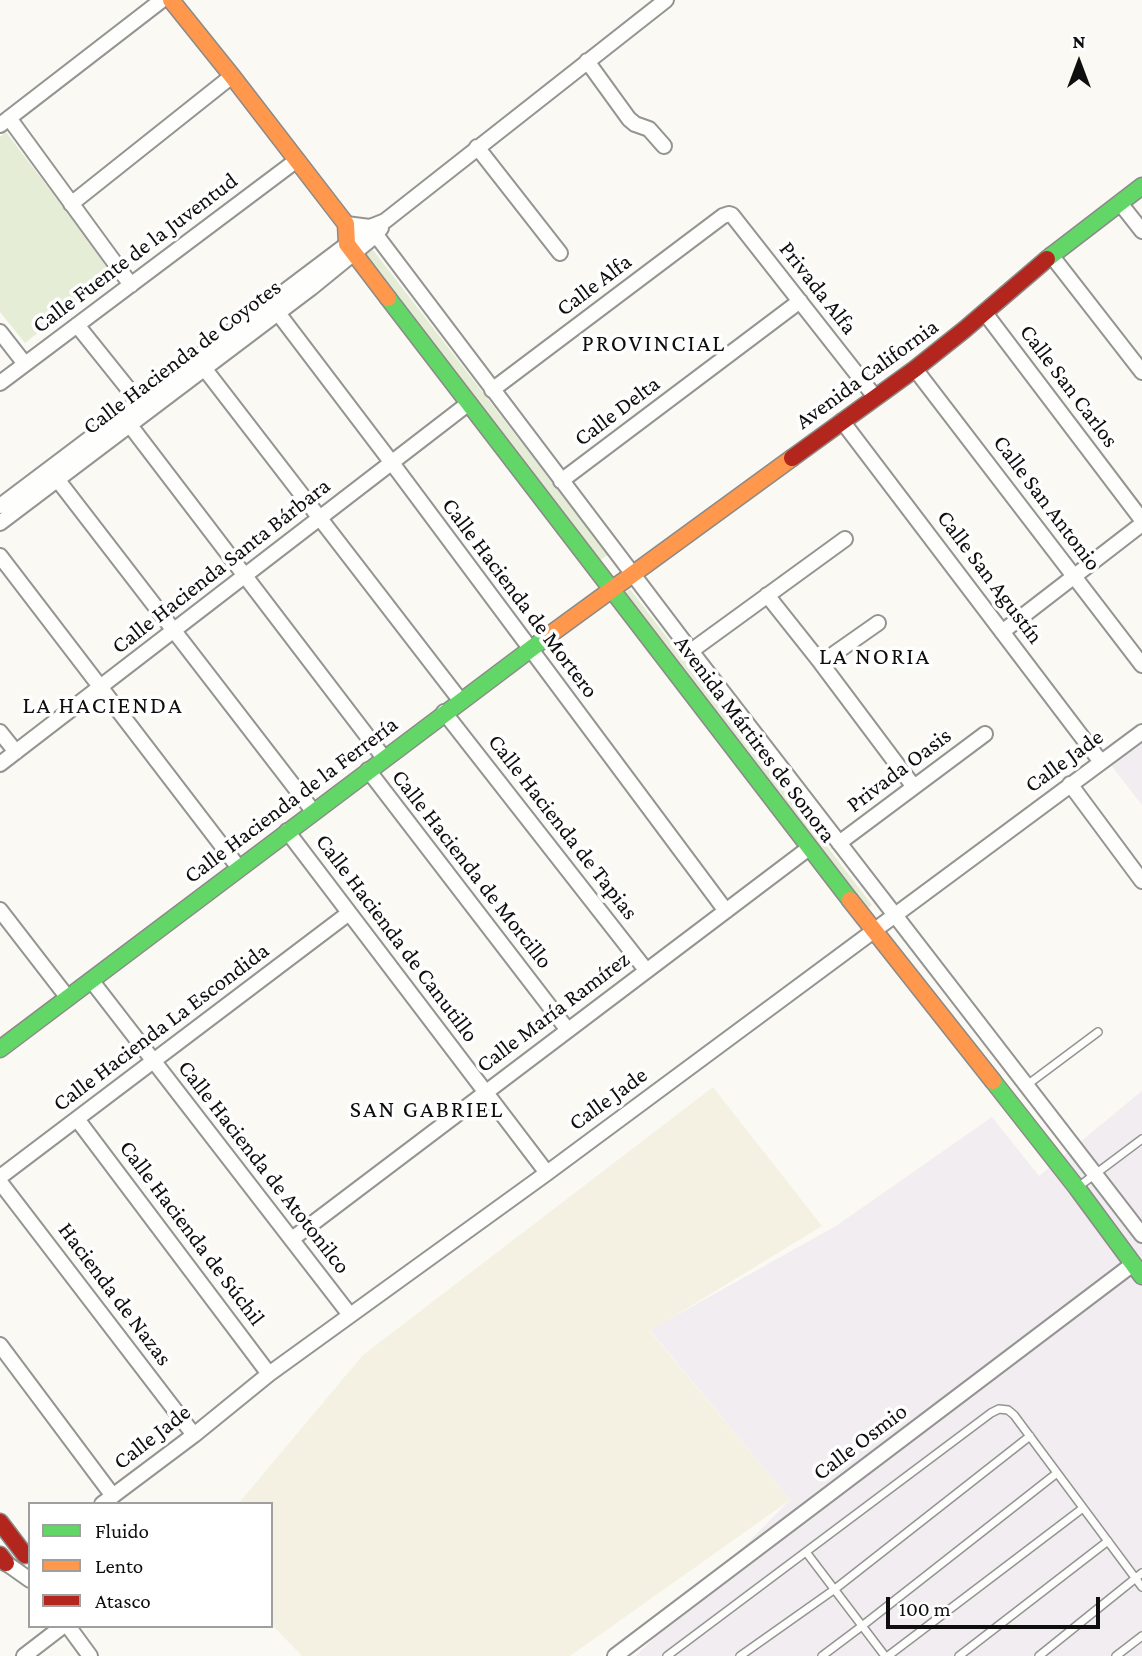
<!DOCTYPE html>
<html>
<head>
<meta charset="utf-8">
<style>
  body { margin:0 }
  #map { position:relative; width:1142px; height:1656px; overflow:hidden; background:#faf9f4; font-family:"Crimson Pro",serif }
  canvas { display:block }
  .legend { position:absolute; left:28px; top:1502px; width:245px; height:126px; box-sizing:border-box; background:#fff; border:2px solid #9f9f9f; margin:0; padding:9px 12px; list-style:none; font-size:21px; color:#0e0e0e }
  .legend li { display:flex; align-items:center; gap:14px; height:35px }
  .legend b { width:35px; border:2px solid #9f9f9f }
  .north { position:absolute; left:1044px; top:28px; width:70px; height:70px; -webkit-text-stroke:5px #fff; paint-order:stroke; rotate:0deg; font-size:19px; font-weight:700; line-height:28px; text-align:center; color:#0e0e0e }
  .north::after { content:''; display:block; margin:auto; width:24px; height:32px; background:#0e0e0e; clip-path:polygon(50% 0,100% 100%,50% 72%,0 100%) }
  .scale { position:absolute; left:886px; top:1597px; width:214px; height:32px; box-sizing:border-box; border:4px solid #0e0e0e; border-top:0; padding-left:9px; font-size:21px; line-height:24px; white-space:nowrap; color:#0e0e0e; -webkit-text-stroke:5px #fff; paint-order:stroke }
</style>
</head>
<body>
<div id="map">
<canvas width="1142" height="1656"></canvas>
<ul class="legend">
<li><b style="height:9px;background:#63d668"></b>Fluido</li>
<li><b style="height:9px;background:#ff974d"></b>Lento</li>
<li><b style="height:9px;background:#b3261e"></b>Atasco</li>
</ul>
<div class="north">N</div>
<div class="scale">100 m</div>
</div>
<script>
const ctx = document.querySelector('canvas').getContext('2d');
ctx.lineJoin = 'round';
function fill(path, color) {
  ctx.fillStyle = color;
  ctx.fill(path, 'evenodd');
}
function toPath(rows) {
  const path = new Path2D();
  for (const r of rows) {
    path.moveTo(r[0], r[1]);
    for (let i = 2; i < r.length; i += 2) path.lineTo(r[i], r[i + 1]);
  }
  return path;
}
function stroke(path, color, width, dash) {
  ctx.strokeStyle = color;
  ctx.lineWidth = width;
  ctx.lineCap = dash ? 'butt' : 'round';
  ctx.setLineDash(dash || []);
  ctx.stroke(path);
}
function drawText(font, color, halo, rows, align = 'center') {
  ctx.font = font + ' "Crimson Pro",serif';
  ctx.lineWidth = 7;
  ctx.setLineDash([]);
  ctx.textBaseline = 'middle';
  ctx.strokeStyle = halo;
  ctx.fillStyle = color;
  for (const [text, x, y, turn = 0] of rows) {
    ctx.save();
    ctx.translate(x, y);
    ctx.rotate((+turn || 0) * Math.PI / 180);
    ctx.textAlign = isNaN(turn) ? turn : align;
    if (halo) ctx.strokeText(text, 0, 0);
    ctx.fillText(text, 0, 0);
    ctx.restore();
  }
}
fill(toPath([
  [1142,742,1142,805,1111,765],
  [1142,1091,1142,1656,636,1656,790,1500,650,1330,836,1226,992,1117,1039,1176]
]), '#f1edf0');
fill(toPath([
  [713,1087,822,1226,650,1331,790,1500,570,1656,302,1656,271,1624,271,1504,238,1504,363,1355]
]), '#f5f1e2');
fill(toPath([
  [6,132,113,273,25,343,0,312,0,137],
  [370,246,608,555,597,562,361,254],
  [630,589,872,905,863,911,621,597]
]), '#e6edd6');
const lane = toPath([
  [1027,1085,1098,1032],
  [1078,1187,1142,1139],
  [806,1552,885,1656],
  [667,1656,991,1413,999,1409,1008,1410,1014,1415,1142,1587],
  [740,1656,835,1589,1030,1436],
  [822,1656,862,1626,1057,1473],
  [888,1656,1083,1508],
  [959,1656,1108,1541],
  [1039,1656,1142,1573],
  [1116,1656,1142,1636]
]);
const street = toPath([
  [587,61,629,119,635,124,649,129,664,146],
  [9,118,131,285],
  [0,125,162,0],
  [477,147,560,253],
  [1120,203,1142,231],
  [71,204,232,76],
  [346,224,370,227,691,651,1142,1235],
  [1051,255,1142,372],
  [278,313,392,463,726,911],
  [985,313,1142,520],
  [77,325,142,406],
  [0,332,25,364],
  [204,368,460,700],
  [915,369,1142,665],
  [0,383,297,160],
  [492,390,723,216,729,214,732,215,875,397],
  [842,421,1101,762],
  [129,424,384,758],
  [57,479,313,811],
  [561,481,800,301],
  [0,506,370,227,385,221,666,0],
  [0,523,311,288,376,235,381,228],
  [0,556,239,868],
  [767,595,821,663,914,787],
  [1002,632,1142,524],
  [691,651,845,539],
  [821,663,878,623],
  [444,712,646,970],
  [0,732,16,752],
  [0,764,469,403],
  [368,770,567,1029],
  [1070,784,1142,881],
  [287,831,547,1173],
  [839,843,985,734],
  [0,910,68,998],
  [91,980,350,1315],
  [77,1119,269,1374],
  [0,1177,349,913],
  [0,1182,194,1435],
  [292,1239,809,848],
  [0,1345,113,1496],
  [102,1504,194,1435,269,1374,547,1173,1142,732],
  [6,1563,30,1580],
  [68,1626,90,1656],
  [24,1656,63,1626],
  [615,1656,1133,1264]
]);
const fast = toPath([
  [1047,259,1142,186],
  [388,298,850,900],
  [0,1049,548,636],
  [993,1081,1077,1188,1142,1276]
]);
const slow = toPath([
  [171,0,232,76,346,224,347,244,388,298],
  [548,636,792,458],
  [850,900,993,1081]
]);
const jam = toPath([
  [792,458,915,369,964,330,1047,259],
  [0,1522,25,1555],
  [0,1555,6,1563]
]);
stroke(lane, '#949492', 10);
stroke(street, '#949492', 18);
stroke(fast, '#8b8a88', 19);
stroke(slow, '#8b8a88', 19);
stroke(jam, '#8b8a88', 19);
stroke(lane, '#fefefd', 7);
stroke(street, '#fefefd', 14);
stroke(fast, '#63d668', 16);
stroke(slow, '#ff974d', 16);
stroke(jam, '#b3261e', 16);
drawText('23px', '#0e0e0e', '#fff', [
  ["Calle Fuente de la Juventud",135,253,-37],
  ["Calle Alfa",594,285,-37],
  ["Privada Alfa",818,288,52],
  ["Calle Hacienda de Coyotes",182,357,-37],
  ["Avenida California",867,374,-36],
  ["Calle San Carlos",1069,386,53],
  ["Calle Delta",617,411,-37],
  ["Calle San Antonio",1047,503,53],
  ["Calle Hacienda Santa Bárbara",221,566,-38],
  ["Calle San Agustín",990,577,53],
  ["Calle Hacienda de Mortero",520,598,53],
  ["Avenida Mártires de Sonora",755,739,53],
  ["Calle Jade",1064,761,-36],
  ["Privada Oasis",899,770,-37],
  ["Calle Hacienda de la Ferrería",291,800,-37],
  ["Calle Hacienda de Tapias",563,827,52],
  ["Calle Hacienda de Morcillo",472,869,52],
  ["Calle Hacienda de Canutillo",397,938,53],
  ["Calle María Ramírez",553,1012,-37],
  ["Calle Hacienda La Escondida",161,1027,-37],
  ["Calle Jade",608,1099,-36],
  ["Calle Hacienda de Atotonilco",264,1167,52],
  ["Calle Hacienda de Súchil",192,1233,53],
  ["Hacienda de Nazas",115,1294,53],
  ["Calle Jade",152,1437,-38],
  ["Calle Osmio",860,1442,-37]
]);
ctx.letterSpacing = '2px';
drawText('24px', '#0e0e0e', '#fff', [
  ["PROVINCIAL",654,344],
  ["LA NORIA",875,657],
  ["LA HACIENDA",103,706],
  ["SAN GABRIEL",427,1110]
]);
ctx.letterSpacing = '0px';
</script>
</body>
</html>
